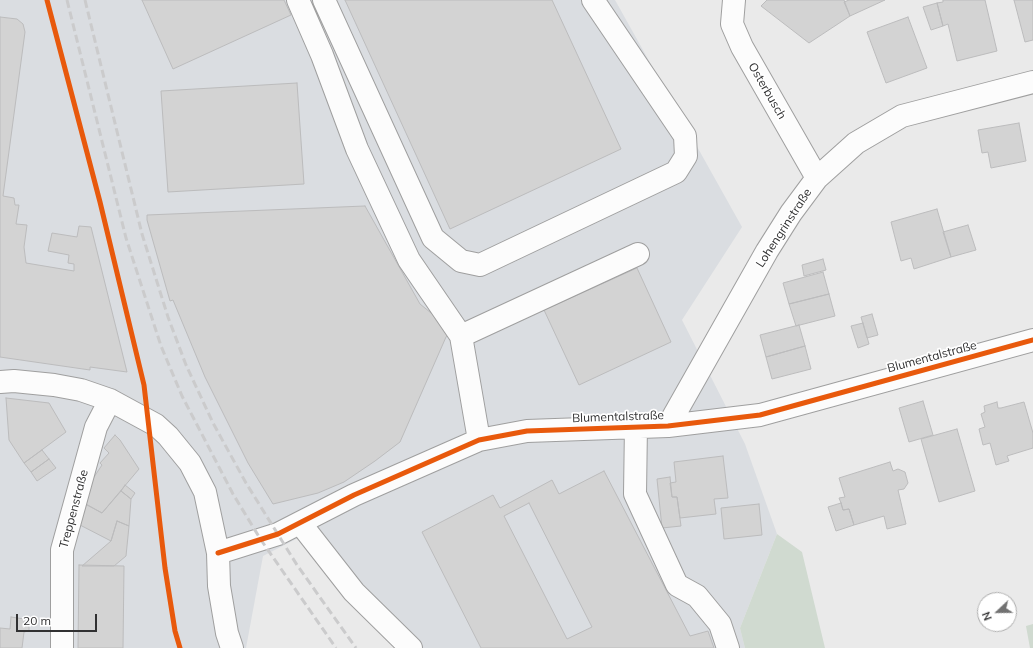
<!DOCTYPE html>
<html>
<head>
<meta charset="utf-8">
<style>
  body { margin:0 }
  #map { position:relative; width:1033px; height:648px; overflow:hidden; background:#eaeaea; font-family:Mulish,sans-serif }
  canvas { display:block }
  .north { position:absolute; left:977px; top:592px; width:40px; height:40px; box-sizing:border-box; background:#fff; border:1px solid #adadad; border-radius:50%; rotate:248deg; font-size:11px; font-weight:700; line-height:16px; text-align:center; color:#313132 }
  .north::after { content:''; display:block; margin:auto; width:14px; height:18px; background:#727272; clip-path:polygon(50% 0,100% 100%,50% 72%,0 100%) }
  .scale { position:absolute; left:16px; top:614px; width:81px; height:18px; box-sizing:border-box; border:2px solid #313132; border-top:0; padding-left:5px; font-size:12px; line-height:14px; white-space:nowrap; color:#313132; -webkit-text-stroke:3px #fff; paint-order:stroke }
</style>
</head>
<body>
<div id="map">
<canvas width="1033" height="648"></canvas>
<div class="north">N</div>
<div class="scale">20 m</div>
</div>
<script>
const ctx = document.querySelector('canvas').getContext('2d');
ctx.lineJoin = 'round';
function fill(path, color) {
  ctx.fillStyle = color;
  ctx.fill(path, 'evenodd');
}
function toPath(rows) {
  const path = new Path2D();
  for (const r of rows) {
    path.moveTo(r[0], r[1]);
    for (let i = 2; i < r.length; i += 2) path.lineTo(r[i], r[i + 1]);
  }
  return path;
}
function stroke(path, color, width, dash) {
  ctx.strokeStyle = color;
  ctx.lineWidth = width;
  ctx.lineCap = dash ? 'butt' : 'round';
  ctx.setLineDash(dash || []);
  ctx.stroke(path);
}
function drawText(font, color, halo, rows, align = 'center') {
  ctx.font = font + ' Mulish,sans-serif';
  ctx.lineWidth = 3.5;
  ctx.setLineDash([]);
  ctx.textBaseline = 'middle';
  ctx.strokeStyle = halo;
  ctx.fillStyle = color;
  for (const [text, x, y, turn = 0] of rows) {
    ctx.save();
    ctx.translate(x, y);
    ctx.rotate((+turn || 0) * Math.PI / 180);
    ctx.textAlign = isNaN(turn) ? turn : align;
    if (halo) ctx.strokeText(text, 0, 0);
    ctx.fillText(text, 0, 0);
    ctx.restore();
  }
}
fill(toPath([
  [0,0,615,0,742,227,682,320,745,444,777,534,740,628,745,648,395,648,362,614,298,538,263,556,246,648,0,648]
]), '#dadde1');
fill(toPath([
  [777,534,802,552,825,648,745,648,740,628],
  [1033,624,1033,648,1030,648,1026,626]
]), '#d0dad0');
const building = toPath([
  [142,0,284,0,291,15,173,69,142,0],
  [345,0,552,0,621,149,450,229,345,0],
  [767,0,844,0,850,16,809,43,761,6,767,0],
  [849,0,885,0,850,16,844,2,849,0],
  [943,0,985,0,997,51,957,61,948,24,943,26,937,3,943,2,943,0],
  [1014,0,1033,0,1033,40,1025,42,1014,0],
  [937,3,943,26,931,30,923,7,937,3],
  [0,17,17,19,23,24,25,32,3,196,14,198,15,205,19,205,16,224,27,225,24,247,26,263,74,271,74,264,68,263,69,255,48,251,52,233,77,237,79,226,91,227,127,372,90,367,90,370,0,357,0,17],
  [908,17,927,68,886,83,867,32,908,17],
  [297,83,304,184,168,192,161,91,297,83],
  [1019,123,1026,161,991,168,988,152,982,153,978,130,1019,123],
  [365,206,420,304,452,330,446,337,400,442,375,461,344,482,318,493,273,504,248,463,205,377,173,300,170,301,147,220,147,215,365,206],
  [937,209,951,257,914,269,911,258,901,261,891,222,937,209],
  [968,225,976,250,951,257,943,232,968,225],
  [823,259,826,270,804,276,802,265,823,259],
  [637,268,671,342,579,385,544,310,637,268],
  [823,272,829,294,789,304,783,283,823,272],
  [829,294,835,316,796,326,789,304,829,294],
  [872,314,878,335,867,338,861,317,872,314],
  [863,323,869,344,858,348,851,326,863,323],
  [799,325,805,346,766,357,760,335,799,325],
  [805,346,811,369,772,379,766,357,805,346],
  [6,398,49,403,66,432,24,463,9,440,6,398],
  [923,401,933,435,909,442,899,408,923,401],
  [997,402,998,408,1001,408,1024,402,1033,433,1033,448,1007,456,1009,461,996,465,990,443,983,445,979,429,985,427,981,414,985,412,984,406,997,402],
  [957,429,975,491,939,502,921,439,957,429],
  [115,435,120,440,139,469,102,513,85,504,92,480,102,465,100,463,109,453,104,448,115,435],
  [42,450,49,459,31,472,24,463,42,450],
  [723,456,728,498,714,499,716,514,680,518,677,497,672,497,670,483,676,482,674,462,723,456],
  [49,459,56,468,37,481,31,472,49,459],
  [890,462,893,471,898,469,905,472,908,483,904,489,898,490,906,524,887,529,884,516,854,525,849,509,843,510,841,503,839,498,845,497,839,478,890,462],
  [604,471,690,636,708,631,714,648,481,648,422,532,493,495,500,508,552,480,559,494,604,471],
  [529,503,592,627,567,639,504,516,529,503],
  [670,477,672,497,677,497,681,526,662,528,657,479,670,477],
  [125,485,135,493,131,499,121,491,125,485],
  [121,491,131,499,129,526,117,521,111,541,80,525,86,504,102,513,121,491],
  [841,503,843,510,849,509,854,525,836,531,828,507,841,503],
  [759,504,762,535,724,539,721,508,759,504],
  [117,521,129,526,126,556,114,566,82,566,111,541,117,521],
  [79,565,124,566,123,648,78,648,79,565],
  [11,617,24,619,24,624,29,626,29,631,24,632,22,648,0,648,0,628,10,629,11,617]
]);
fill(building, '#d3d3d3');
stroke(building, '#bcbcbd', 1);
const minor = toPath([
  [298,0,322,55,357,149,409,260,461,336,479,440],
  [324,0,433,238,461,261,480,265,676,172,686,156,685,136,593,0],
  [734,0,732,24,742,47,817,178],
  [461,336,638,254],
  [0,382,14,381,54,385,81,390,110,400,156,425,168,436,190,463,205,492,218,553,219,586,227,633,232,648],
  [636,425,635,494,677,585,697,596,720,624,728,648],
  [668,426,767,251,791,213,817,178,856,143,902,116,1033,82],
  [300,523,354,592,411,648],
  [218,553,278,534,354,495,479,440,527,431,668,426,760,415,1033,340],
  [62,648,62,550,96,427,110,400]
]);
stroke(minor, '#9f9f9f', 24);
stroke(minor, '#fcfcfc', 22);
stroke(toPath([
  [67,0,126,238,161,346,182,396,233,494,261,540,336,648],
  [85,0,142,234,168,317,186,365,213,423,246,483,297,565,356,648]
]), '#cbcbcc', 3, [8, 4]);
stroke(toPath([
  [47,0,100,202,144,385,165,568,175,631,180,648],
  [218,553,278,534,354,495,479,440,527,431,668,426,760,415,1033,340]
]), '#e8590c', 5);
drawText('12px', '#313132', '#fff', [
  ["Osterbusch",767,91,60],
  ["Lohengrinstraße",784,228,-57],
  ["Blumentalstraße",932,357,-15],
  ["Blumentalstraße",618,417,-2],
  ["Treppenstraße",74,509,-75]
]);
</script>
</body>
</html>
